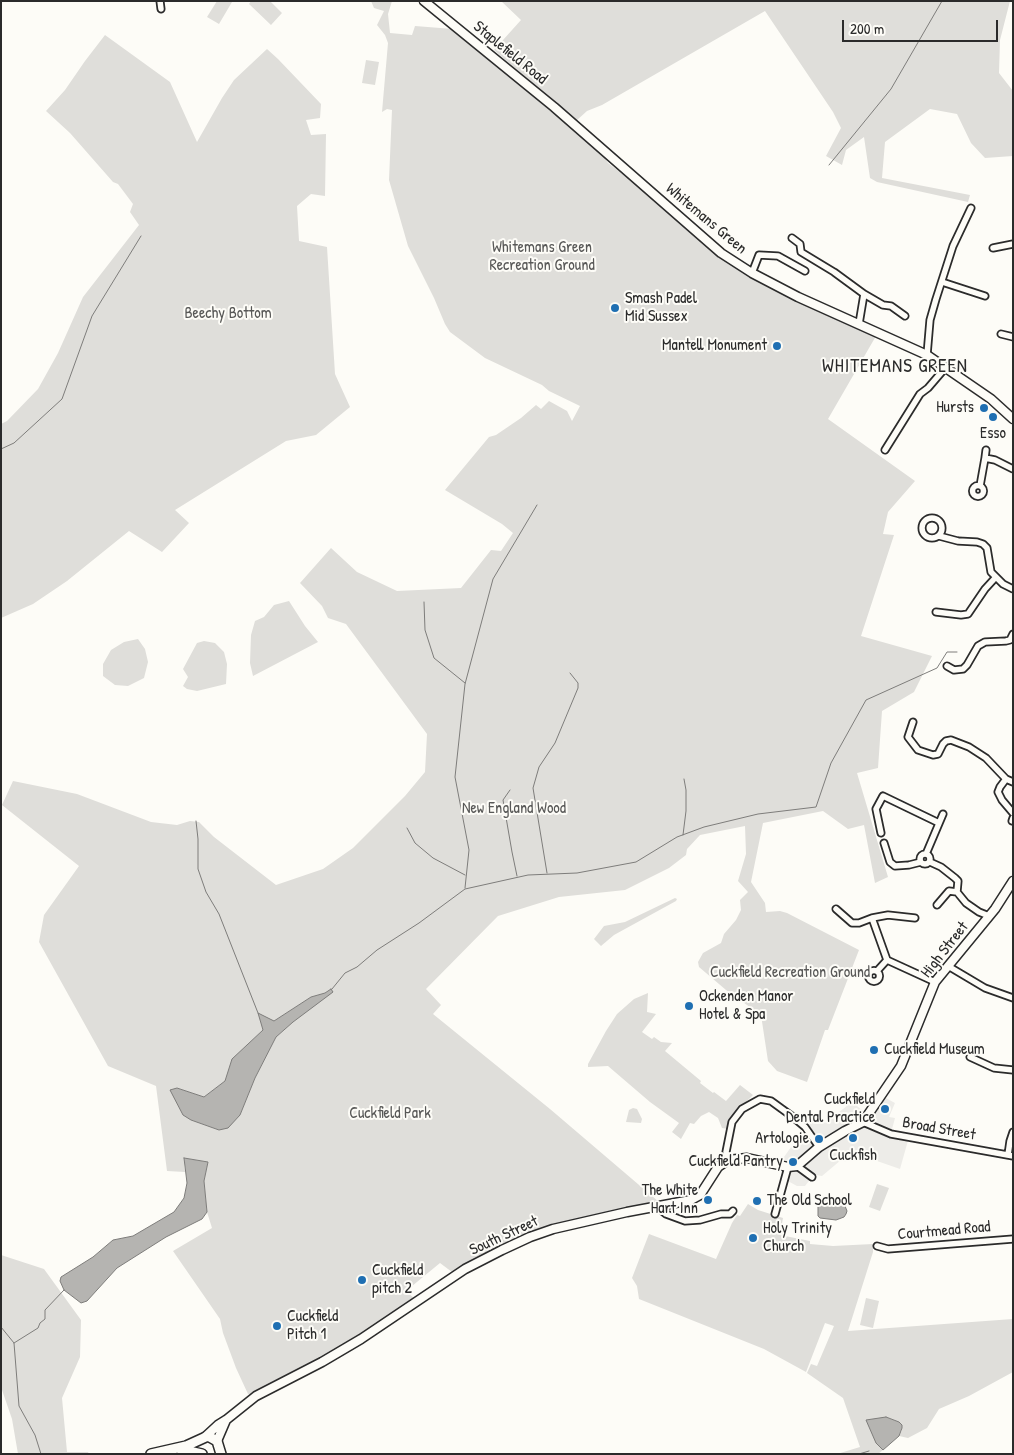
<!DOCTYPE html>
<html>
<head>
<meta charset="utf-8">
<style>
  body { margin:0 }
  #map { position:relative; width:1014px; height:1455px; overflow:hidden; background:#fdfcf7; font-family:"Patrick Hand",sans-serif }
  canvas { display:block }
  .frame { position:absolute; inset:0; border:2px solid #2b2b2b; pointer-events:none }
  .scale { position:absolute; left:842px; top:20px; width:156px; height:22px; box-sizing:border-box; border:2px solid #2b2b2b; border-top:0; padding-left:6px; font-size:15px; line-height:18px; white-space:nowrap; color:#2b2b2b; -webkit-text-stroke:4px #fdfcf7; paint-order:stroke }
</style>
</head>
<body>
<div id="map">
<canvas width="1014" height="1455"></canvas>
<div class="frame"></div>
<div class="scale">200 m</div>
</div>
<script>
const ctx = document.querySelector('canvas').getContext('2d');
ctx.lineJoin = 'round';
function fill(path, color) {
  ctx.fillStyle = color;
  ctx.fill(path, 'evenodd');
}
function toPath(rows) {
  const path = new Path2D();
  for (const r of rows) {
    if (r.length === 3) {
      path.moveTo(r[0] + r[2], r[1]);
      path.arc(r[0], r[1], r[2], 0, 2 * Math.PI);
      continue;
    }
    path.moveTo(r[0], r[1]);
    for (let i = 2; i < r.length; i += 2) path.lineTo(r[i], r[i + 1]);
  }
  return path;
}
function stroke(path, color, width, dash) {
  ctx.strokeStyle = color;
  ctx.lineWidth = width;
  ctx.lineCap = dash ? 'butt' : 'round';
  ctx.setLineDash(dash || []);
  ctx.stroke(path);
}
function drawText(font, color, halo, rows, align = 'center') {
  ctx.font = font + ' "Patrick Hand",sans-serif';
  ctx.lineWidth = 4;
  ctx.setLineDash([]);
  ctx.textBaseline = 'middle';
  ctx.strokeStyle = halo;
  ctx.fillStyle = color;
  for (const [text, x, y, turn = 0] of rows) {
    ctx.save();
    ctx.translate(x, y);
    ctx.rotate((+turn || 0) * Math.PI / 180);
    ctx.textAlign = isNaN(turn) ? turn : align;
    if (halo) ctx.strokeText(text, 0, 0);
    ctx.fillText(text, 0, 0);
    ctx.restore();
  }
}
fill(toPath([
  [882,1096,895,1103,889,1117,895,1118,891,1133,909,1137,900,1169,857,1154,849,1157,845,1162,841,1160,822,1176,816,1175,812,1177,805,1186,797,1186,786,1180,782,1170,784,1157,805,1127,821,1117,825,1123,852,1102,868,1115]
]), '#edece8');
fill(toPath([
  [217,1,232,2,219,24,207,17],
  [251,1,270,1,282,13,271,25,249,4],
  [371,1,392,1,388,14,390,33,412,35,415,26,453,29,586,141,604,157,608,163,641,188,718,256,760,283,876,336,828,419,915,481,888,512,883,534,894,535,861,636,932,656,914,692,882,711,878,768,857,773,888,877,875,883,864,825,848,829,823,811,763,823,751,882,765,903,766,912,780,911,787,913,859,950,828,1030,825,1030,807,1082,777,1071,768,1061,761,1015,726,990,699,967,698,962,703,953,721,943,724,934,736,920,741,910,740,900,748,892,738,881,746,854,745,826,700,835,687,849,686,855,669,868,625,890,559,897,498,916,426,989,441,1005,433,1014,550,1109,659,1202,613,1210,548,1226,495,1249,452,1272,440,1263,406,1291,417,1301,361,1339,256,1396,248,1394,236,1368,223,1333,220,1319,173,1251,212,1228,207,1212,204,1181,208,1162,184,1158,185,1172,167,1171,156,1086,108,1066,39,942,44,915,79,866,2,805,13,781,77,794,151,822,177,825,190,821,199,822,214,837,276,885,323,869,353,848,405,796,425,772,427,734,346,624,328,618,322,606,300,583,331,548,357,572,397,591,461,588,491,550,501,551,513,533,502,524,445,490,489,437,496,435,521,418,536,405,541,409,549,401,567,411,572,421,580,406,549,391,542,385,485,358,450,332,445,324,434,298,408,246,389,180,392,110,387,109,382,112,388,43,385,35,377,25,384,11,374,8],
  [330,989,276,1037,255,1078,240,1115,219,1130,191,1120,177,1088,204,1097,225,1081,233,1059,263,1030,274,1021,311,997,325,993],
  [501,1,1010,1,1000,40,999,73,1013,91,1013,156,985,158,971,143,957,114,930,109,885,142,882,178,970,195,968,202,877,182,870,178,864,137,846,150,842,165,826,156,841,128,833,112,765,11,602,105,587,111,576,121,494,50,521,20],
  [105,35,170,82,197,142,222,98,234,80,267,49,278,59,321,104,320,118,306,120,311,135,326,134,325,196,311,194,297,206,299,241,327,247,335,374,350,407,316,435,286,441,175,510,189,523,162,552,129,531,67,581,33,604,1,618,1,424,7,421,38,389,58,353,83,297,139,225,130,212,133,204,118,184,113,182,70,133,46,111,65,90,85,61],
  [366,60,379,62,375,85,362,83],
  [289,601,305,626,318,642,253,676,250,663,251,635,255,621,264,617,274,605],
  [138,639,145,649,148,662,144,678,128,686,115,685,103,676,103,664,111,650,124,642],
  [204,641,215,643,224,652,227,664,226,684,197,691,187,689,183,686,188,677,183,669,197,643],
  [675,898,677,899,676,901,614,935,601,946,594,939,604,926,625,922],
  [648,993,647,1012,656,1014,642,1032,652,1039,654,1037,661,1042,672,1043,665,1051,701,1081,700,1083,713,1093,714,1092,726,1101,740,1085,753,1095,732,1116,728,1129,722,1128,718,1118,709,1112,701,1116,694,1124,690,1123,681,1139,672,1132,679,1123,650,1102,608,1066,588,1067,588,1064,606,1031,617,1014,634,999],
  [633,1108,637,1109,642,1119,641,1123,626,1122,629,1110],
  [877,1184,889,1188,880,1211,869,1207],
  [748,1204,758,1210,783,1218,780,1235,810,1241,810,1244,833,1246,873,1244,873,1252,848,1331,1013,1319,1013,1372,969,1396,939,1409,927,1428,908,1438,899,1436,902,1430,899,1422,886,1417,876,1443,883,1450,878,1454,837,1454,860,1447,843,1398,807,1373,811,1364,817,1366,834,1326,825,1323,806,1372,764,1349,639,1299,637,1286,632,1278,649,1234,716,1259,732,1223,737,1215,740,1216],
  [1,1255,44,1269,81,1320,80,1357,62,1398,67,1452,88,1452,89,1454,18,1454,12,1419,1,1387],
  [866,1298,879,1301,873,1328,860,1325]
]), '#dfdeda');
const water = toPath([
  [331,989,333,992,293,1022,276,1037,255,1078,240,1115,228,1128,219,1130,191,1120,183,1115,170,1090,177,1088,204,1097,225,1081,232,1059,263,1030,258,1013,274,1021,311,997,325,993,331,989],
  [184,1158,208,1162,204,1181,207,1212,202,1219,166,1237,117,1268,87,1301,81,1303,64,1290,60,1281,61,1277,93,1257,113,1240,133,1236,174,1212,184,1198,187,1183,184,1158],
  [821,1199,832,1200,845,1206,847,1211,846,1214,844,1217,836,1220,820,1218,818,1216,818,1207,821,1199],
  [886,1417,899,1422,902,1425,902,1428,899,1436,883,1450,876,1443,866,1420,886,1417]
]);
fill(water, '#b5b4b1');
stroke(water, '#7e7d7b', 1);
stroke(toPath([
  [829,165,891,89,942,1],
  [1,449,14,443,62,399,92,316,141,236],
  [424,602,425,630,434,658,465,683],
  [510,790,503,800,512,852,517,876],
  [196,821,198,839,198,869,206,892,219,914,258,1013],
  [407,828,415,843,433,858,465,875],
  [683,835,686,811,686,790,684,779],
  [547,873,533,788,539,767,555,743,578,688,578,683,570,673],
  [465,888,469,850,455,777,465,684,493,579,537,505],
  [332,989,345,973,357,967,377,950,419,923,465,889,528,875,577,873,636,862,677,837,704,827,758,814,816,807,831,763,866,700,937,668,947,652,957,652],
  [1,1327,14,1343,19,1406,35,1435,41,1454],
  [14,1343,38,1328,40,1323,45,1319,45,1310,64,1290],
  [859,1454,869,1451]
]), '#7e7d7b', 1);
const minor = toPath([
  [160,1,161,9],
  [792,238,800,244,801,252,834,272,864,294,859,324],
  [993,248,1013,244],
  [752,273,759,255,778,256,805,271],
  [942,282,985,296],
  [864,294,883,305,891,306,905,316],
  [1001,334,1013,337],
  [927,355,930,320,936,299,953,246,971,208],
  [885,450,920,394,928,388,946,367],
  [985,458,986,450],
  [978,491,5.5],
  [980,486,985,458,995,460,1013,469],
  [932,528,10],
  [939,536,958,541,977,542,983,544,987,548,991,572,1003,584,1013,589],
  [936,612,961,615,968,614,985,589,996,577],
  [947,666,954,670,963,669,967,665,978,646,985,642,1006,641,1010,640,1013,634],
  [913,722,908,737,918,750,933,755,938,754,943,744,946,741,951,740,969,747,986,758,1006,779,1013,782],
  [1006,779,1000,787,998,792,1002,800,1013,813],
  [1012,821,1013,818],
  [881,833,876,809,883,796,939,823],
  [884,843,890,862,895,866,909,865,921,862],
  [925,859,5],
  [926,854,943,814],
  [930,862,941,867,955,878,958,881,957,892,966,903,979,912,989,916],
  [937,905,949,891,957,892],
  [836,909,852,923,859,923,872,918,888,915,915,918],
  [872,918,887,960,935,982],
  [948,966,985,988,1013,998],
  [874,976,5.5],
  [877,971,887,960],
  [970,1057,994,1068,1013,1070],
  [863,1122,891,1134,1013,1156],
  [1008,1155,1010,1141,1013,1132],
  [728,1160,726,1152,732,1122,742,1109,760,1099,771,1101,793,1117,805,1127,819,1147],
  [797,1166,812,1177],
  [660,1206,661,1210,666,1214,685,1221,700,1220,721,1214,730,1214,733,1211],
  [775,1214,788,1167],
  [877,1246,888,1249,1013,1239]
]);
const major = toPath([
  [424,1,554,107,721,253,752,273,798,297,927,355,991,399,1013,419],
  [205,1437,218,1425,226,1420,256,1396,322,1362,361,1339,465,1269,502,1250,530,1237,553,1229,627,1212,691,1200,700,1195,718,1167,728,1160,747,1158,788,1167,797,1166,819,1147,845,1131,863,1122,901,1066,935,982,995,909,1013,881],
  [217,1441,226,1420]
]);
const highway = toPath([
  [180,1449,202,1454],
  [151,1454,186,1446,208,1436,217,1441,221,1454]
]);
stroke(minor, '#2b2b2b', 9);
stroke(major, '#2b2b2b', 11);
stroke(highway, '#2b2b2b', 12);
stroke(minor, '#fdfcf7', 5.5);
stroke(major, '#fdfcf7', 8);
stroke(highway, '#fdfcf7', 9);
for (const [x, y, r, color] of [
  [615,308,5,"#1f6fb2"],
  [777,346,5,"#1f6fb2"],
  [984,408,5,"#1f6fb2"],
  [993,417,5,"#1f6fb2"],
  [689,1006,5,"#1f6fb2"],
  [874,1050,5,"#1f6fb2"],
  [885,1109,5,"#1f6fb2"],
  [853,1138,5,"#1f6fb2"],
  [819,1139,5,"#1f6fb2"],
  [793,1162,5,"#1f6fb2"],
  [708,1200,5,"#1f6fb2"],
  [757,1201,5,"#1f6fb2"],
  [753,1238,5,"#1f6fb2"],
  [362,1280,5,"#1f6fb2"],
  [277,1326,5,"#1f6fb2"]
]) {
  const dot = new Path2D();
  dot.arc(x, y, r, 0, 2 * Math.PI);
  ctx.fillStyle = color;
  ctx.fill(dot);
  stroke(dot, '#fdfcf7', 2);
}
drawText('16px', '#2b2b2b', '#fdfcf7', [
  ["Staplefield Road",510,53,39],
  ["Whitemans Green",706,219,40],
  ["High Street",945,950,-52],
  ["Broad Street",939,1129,10],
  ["Courtmead Road",944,1231,-5],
  ["South Street",504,1236,-25]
]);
drawText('16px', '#585857', '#fdfcf7', [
  ["Whitemans Green",542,248],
  ["Recreation Ground",542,266],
  ["Beechy Bottom",228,314],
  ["New England Wood",514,809],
  ["Cuckfield Recreation Ground",790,973],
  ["Cuckfield Park",390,1114]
]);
drawText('16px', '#2b2b2b', '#fdfcf7', [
  ["Smash Padel",625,299],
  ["Mid Sussex",625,317],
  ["Mantell Monument",767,346,"right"],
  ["Hursts",974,408,"right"],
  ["Esso",993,434,"center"],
  ["Ockenden Manor",699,997],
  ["Hotel & Spa",699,1015],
  ["Cuckfield Museum",884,1050],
  ["Cuckfield",875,1100,"right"],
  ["Dental Practice",875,1118,"right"],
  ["Artologie",809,1139,"right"],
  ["Cuckfish",853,1156,"center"],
  ["Cuckfield Pantry",783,1162,"right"],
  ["The White",698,1191,"right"],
  ["Hart Inn",698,1209,"right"],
  ["The Old School",767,1201],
  ["Holy Trinity",763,1229],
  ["Church",763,1247],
  ["Cuckfield",372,1271],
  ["pitch 2",372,1289],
  ["Cuckfield",287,1317],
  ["Pitch 1",287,1335]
], 'left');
ctx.letterSpacing = '1px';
drawText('19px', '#2b2b2b', '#fdfcf7', [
  ["WHITEMANS GREEN",895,367]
]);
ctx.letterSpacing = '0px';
</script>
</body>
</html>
